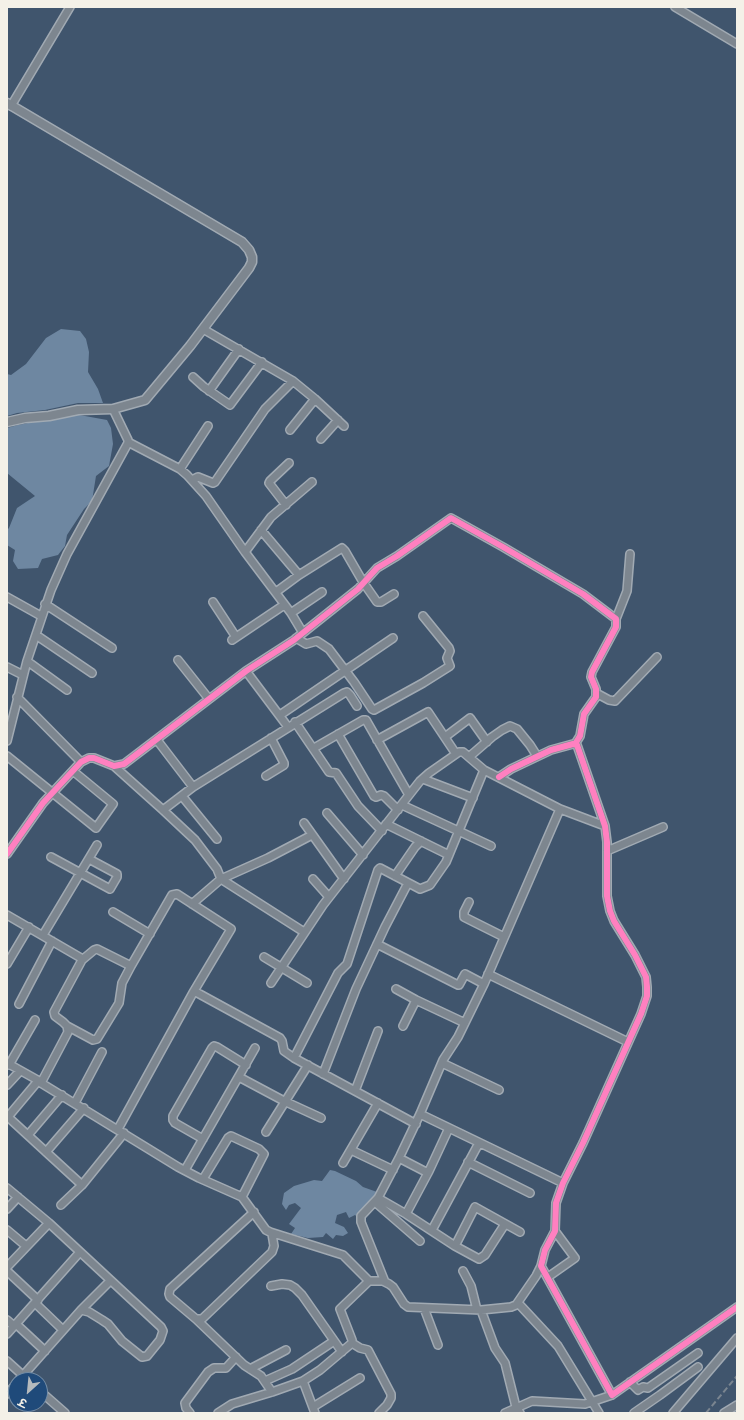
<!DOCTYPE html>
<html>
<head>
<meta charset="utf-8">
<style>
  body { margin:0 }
  #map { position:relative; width:744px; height:1420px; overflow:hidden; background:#40556d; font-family:"Indie Flower","Playpen Sans Deva",sans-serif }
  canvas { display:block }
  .frame { position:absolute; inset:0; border:8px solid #f4f1e8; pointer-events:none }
  .north { position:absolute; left:8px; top:1372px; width:40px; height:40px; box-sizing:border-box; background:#1f4a7a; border:1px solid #748da6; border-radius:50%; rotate:207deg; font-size:11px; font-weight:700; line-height:16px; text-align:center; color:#f4f1e8 }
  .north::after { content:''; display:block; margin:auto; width:14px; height:18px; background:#b5babd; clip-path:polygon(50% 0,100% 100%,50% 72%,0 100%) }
</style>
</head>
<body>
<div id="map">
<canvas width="744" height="1420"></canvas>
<div class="frame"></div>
<div class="north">उ</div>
</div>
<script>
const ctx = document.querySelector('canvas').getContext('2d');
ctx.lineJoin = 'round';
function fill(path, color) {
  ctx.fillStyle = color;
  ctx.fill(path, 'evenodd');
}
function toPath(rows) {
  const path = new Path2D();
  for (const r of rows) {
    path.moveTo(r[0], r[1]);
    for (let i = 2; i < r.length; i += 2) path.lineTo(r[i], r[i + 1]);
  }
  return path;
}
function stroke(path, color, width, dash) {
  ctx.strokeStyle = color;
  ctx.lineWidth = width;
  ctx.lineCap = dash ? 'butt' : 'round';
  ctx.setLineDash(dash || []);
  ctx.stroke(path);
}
fill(toPath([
  [61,329,80,331,86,339,89,352,88,372,98,389,103,403,78,403,45,410,17,413,7,416,7,374,11,375,26,364,46,338],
  [74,414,107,420,111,428,113,444,109,466,96,476,92,501,84,509,67,535,65,546,58,555,42,559,38,568,18,569,13,561,15,550,7,545,7,530,9,528,17,508,35,496,7,473,7,428,18,425],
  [330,1170,335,1171,356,1181,363,1187,377,1192,381,1196,364,1215,365,1224,355,1215,349,1218,346,1212,337,1215,335,1223,344,1227,348,1233,343,1236,336,1235,333,1239,326,1233,323,1237,308,1238,291,1234,295,1228,289,1224,301,1208,295,1203,289,1205,286,1210,282,1204,284,1193,294,1186,314,1180,322,1181]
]), '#6e87a1');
const minor = toPath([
  [675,7,737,44],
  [11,106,70,7],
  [203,329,293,381,315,399,344,426],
  [193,377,204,387,230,405,262,362],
  [209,391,239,349],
  [290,430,315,399],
  [321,439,338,420],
  [128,442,180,469,187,475,206,496,245,552,291,613,303,633],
  [180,469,208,426],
  [192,480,198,477,213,483,215,482,265,409,293,381],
  [286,505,269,483,270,481,289,463],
  [261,530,299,575],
  [245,552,271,517,312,482],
  [276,592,299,575,342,548,345,551,363,582,377,602,381,602,394,594],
  [7,597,41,616],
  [213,602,236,637],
  [45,604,112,648],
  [291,613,322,592],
  [616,619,627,591,630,554],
  [36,635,92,673],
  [296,638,306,644,317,641,329,649,354,682,372,709,374,710,423,683,450,666,447,658,450,651,449,648,423,616],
  [232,640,284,605],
  [178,660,209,699],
  [27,661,67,690],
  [7,667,23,675],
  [246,671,288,727],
  [596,693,609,700,615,701,657,657],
  [17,697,81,762],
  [280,715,393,638],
  [295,722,329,772,336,773,358,806,382,831],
  [338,734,374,796,376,797,381,795,384,796,398,810],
  [445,737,470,718,487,742],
  [157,740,193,787],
  [377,740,428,712,456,754],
  [7,741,27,661,51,590,67,554,128,443,128,440,113,409],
  [314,748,363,720,366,720,409,795],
  [7,756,96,828,113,804,73,771],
  [469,757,492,737,502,730,510,726,517,729,530,745,537,756],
  [114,766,163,810,195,840,217,869,221,879,304,932],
  [266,776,284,765,284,763,271,738],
  [499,777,511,769,551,750,573,744,577,745,605,826,607,842,607,896,610,911,614,921,635,955,646,977,647,987,647,996,641,1014,583,1143,563,1183,556,1203,555,1231,545,1250,541,1266,612,1395,737,1307],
  [423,779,473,798],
  [182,796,217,839],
  [402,805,491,846],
  [163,810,193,787,344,693,347,692,350,695,357,706],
  [327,813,363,855],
  [304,823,344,879],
  [386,824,449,855],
  [607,851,663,827],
  [7,854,43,803,81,762,89,758,94,758,114,766,124,764,246,671,294,640,358,589,377,568,397,556,451,518,503,547,583,594,616,619,616,627,592,672,591,677,596,689,596,697,584,714,580,736,575,744],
  [51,857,110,889,117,877,117,874,89,859],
  [395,876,415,847,421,841],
  [313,879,329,897],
  [469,902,464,912,464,917,504,937],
  [192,904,221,879,268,858,312,835],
  [113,912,150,934],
  [7,915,81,958,82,960,54,1012,55,1016,63,1022,67,1026,68,1032,41,1083,178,1167,199,1178,242,1197,266,1230,270,1232,343,1255,368,1280,368,1282,340,1309,352,1340,352,1343,320,1370,303,1381,315,1413],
  [43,935,97,845],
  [377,944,458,985,459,985,465,974,484,984],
  [264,957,307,983],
  [82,960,94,950,97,949,131,966],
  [7,964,29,927],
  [488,974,628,1042],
  [271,983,323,905,420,781,429,773,459,752,463,752,484,770,560,809,605,826],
  [396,989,416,1000,465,1023],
  [194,991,280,1038,282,1041,284,1051,294,1058,416,1124],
  [19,1004,52,941],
  [67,1026,93,1040,97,1039,119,1003,122,983,131,966,172,895,177,894,231,929,194,991,118,1129],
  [403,1026,416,1000],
  [294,1058,338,973,347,964,349,958,378,870,380,868,420,889,430,885,446,862,484,770],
  [7,1063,41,1082],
  [442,1063,499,1090],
  [9,1065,35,1020],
  [323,1074,356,989,385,927,408,883],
  [239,1077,284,1101,321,1118],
  [7,1085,20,1071],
  [355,1091,378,1031],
  [75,1103,102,1052],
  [420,1114,563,1183],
  [8,1117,82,1185],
  [7,1118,38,1081],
  [266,1132,308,1065],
  [28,1135,62,1095],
  [203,1139,175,1123,173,1120,173,1116,212,1048,214,1046,217,1047,246,1065],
  [351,1150,393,1170],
  [46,1152,84,1108],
  [399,1158,428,1173],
  [468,1162,530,1193],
  [343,1163,378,1103],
  [185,1170,255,1048],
  [203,1179,228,1138,231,1136,259,1149,264,1154,242,1197],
  [7,1188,49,1223,161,1327,163,1331,160,1340,147,1356,142,1357,122,1341,108,1324,102,1320,89,1312,81,1310],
  [378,1198,406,1214,455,1246,479,1259,485,1255,505,1224],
  [375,1202,420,1241],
  [61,1205,82,1185,124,1133],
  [7,1209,18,1197],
  [254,1212,170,1289,169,1294,170,1297,196,1319,202,1319,272,1252,274,1246,272,1234],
  [406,1214,429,1171,449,1128],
  [7,1230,26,1246],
  [432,1230,479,1143],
  [455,1246,475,1207,520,1232],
  [7,1267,49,1223],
  [7,1271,38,1300],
  [463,1271,471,1286,477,1310],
  [548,1277,575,1258,555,1231],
  [368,1281,383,1281,389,1284,393,1287,404,1304,408,1307,481,1310,511,1307,516,1305,536,1276,541,1266],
  [385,1282,361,1222,361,1216,378,1198,400,1156,420,1114,443,1060,458,1037,484,984,560,809],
  [271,1286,282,1284,290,1285,295,1288,302,1295,342,1352],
  [35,1303,63,1330],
  [518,1303,558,1346,599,1413],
  [424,1308,438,1345],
  [481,1310,495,1348,505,1363,516,1407,520,1413],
  [196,1319,244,1365,261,1376,272,1392],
  [7,1320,14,1326],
  [16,1324,45,1351],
  [7,1334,80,1252],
  [352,1343,360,1348,368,1350,391,1394,391,1398,387,1405,379,1413],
  [7,1361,28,1380],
  [250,1369,286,1350],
  [19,1380,81,1310,110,1281],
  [265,1381,292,1369,334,1341],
  [630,1382,638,1390,643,1387,648,1388,698,1353],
  [40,1391,65,1413],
  [7,1394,16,1384],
  [313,1407,360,1378],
  [190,1413,186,1408,185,1403,208,1372,214,1368,226,1368,236,1357],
  [218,1413,232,1404,272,1392,303,1381],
  [505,1413,532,1401,585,1404,612,1395],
  [634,1413,660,1395,698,1367],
  [673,1413,737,1338],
  [724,1413,737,1405]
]);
const tertiary = toPath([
  [7,103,242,242,249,250,252,257,252,262,249,268,190,346,145,400,113,409,78,410,49,416,25,418,7,422]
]);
stroke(minor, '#a1aab3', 10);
stroke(tertiary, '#a1aab3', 11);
stroke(minor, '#7d868f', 7);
stroke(tertiary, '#7d868f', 8);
stroke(toPath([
  [706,1413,737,1376]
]), '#7a8590', 2, [6, 3]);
stroke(toPath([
  [499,777,511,769,551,750,573,744,577,745,605,826,607,842,607,896,610,911,614,921,635,955,646,977,647,987,647,996,641,1014,583,1143,563,1183,556,1203,555,1231,545,1250,541,1266,612,1395,737,1307],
  [7,854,43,803,81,762,89,758,94,758,114,766,124,764,246,671,294,640,358,589,377,568,397,556,451,518,503,547,583,594,616,619,616,627,592,672,591,677,596,689,596,697,584,714,580,736,575,744]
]), '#ff80c0', 6);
</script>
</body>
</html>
